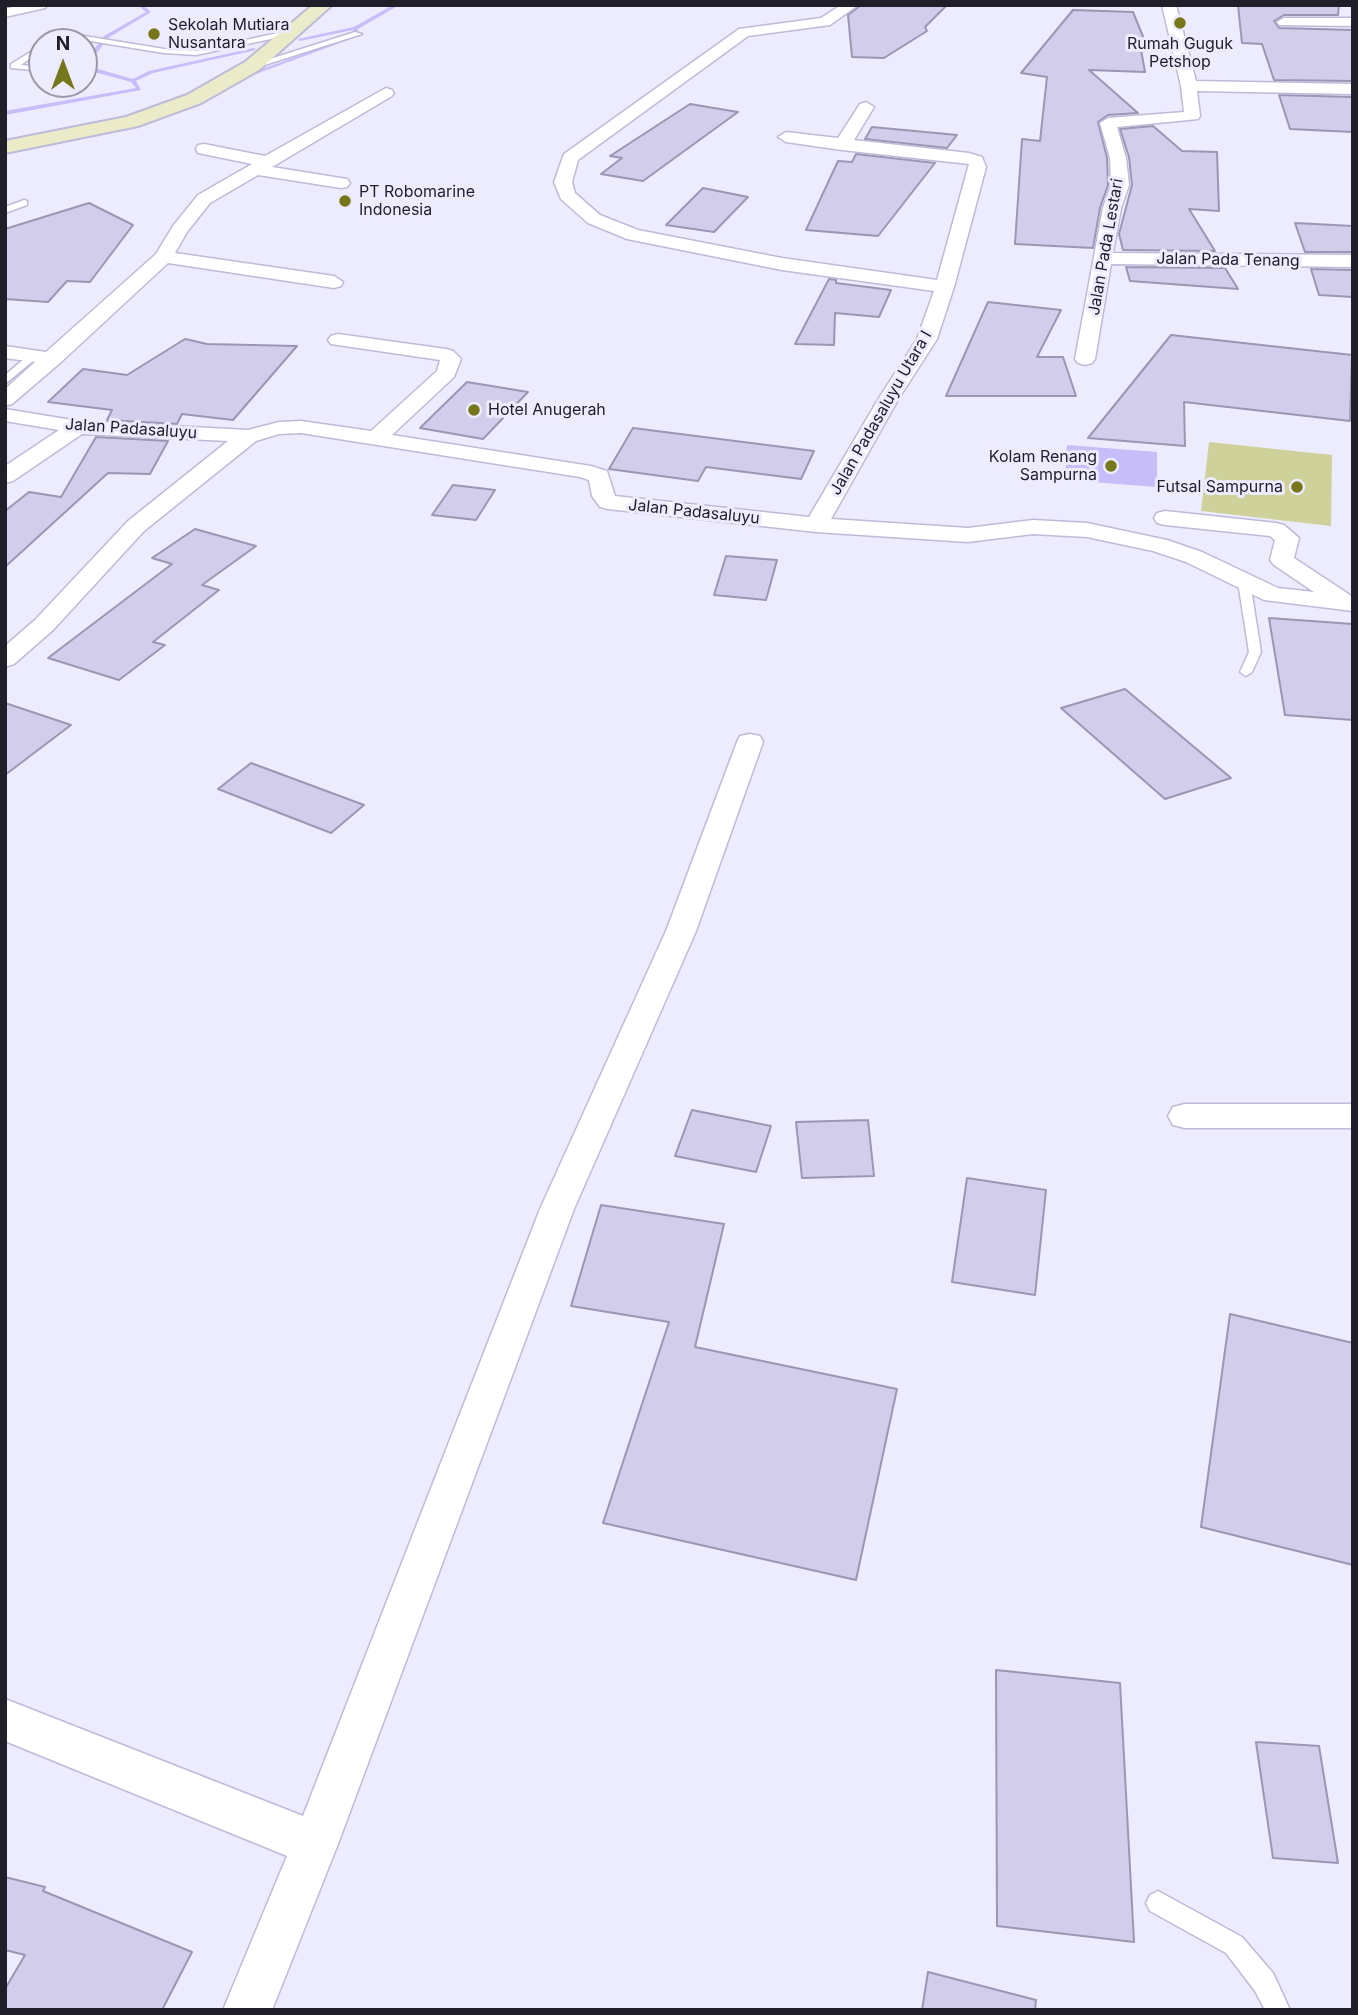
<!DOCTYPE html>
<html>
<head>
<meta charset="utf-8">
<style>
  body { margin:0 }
  #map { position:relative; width:1358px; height:2015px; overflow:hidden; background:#edebfe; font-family:Inter,sans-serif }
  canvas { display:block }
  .frame { position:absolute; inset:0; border:7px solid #1f1e29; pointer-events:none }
  .north { position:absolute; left:28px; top:28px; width:70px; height:70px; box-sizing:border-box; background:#edebfe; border:2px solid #9b99a9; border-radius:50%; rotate:0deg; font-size:19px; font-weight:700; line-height:28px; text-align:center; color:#1f1e29 }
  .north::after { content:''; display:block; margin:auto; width:24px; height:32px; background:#76761b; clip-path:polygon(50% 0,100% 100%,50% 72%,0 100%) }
</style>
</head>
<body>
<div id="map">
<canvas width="1358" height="2015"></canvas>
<div class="frame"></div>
<div class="north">N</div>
</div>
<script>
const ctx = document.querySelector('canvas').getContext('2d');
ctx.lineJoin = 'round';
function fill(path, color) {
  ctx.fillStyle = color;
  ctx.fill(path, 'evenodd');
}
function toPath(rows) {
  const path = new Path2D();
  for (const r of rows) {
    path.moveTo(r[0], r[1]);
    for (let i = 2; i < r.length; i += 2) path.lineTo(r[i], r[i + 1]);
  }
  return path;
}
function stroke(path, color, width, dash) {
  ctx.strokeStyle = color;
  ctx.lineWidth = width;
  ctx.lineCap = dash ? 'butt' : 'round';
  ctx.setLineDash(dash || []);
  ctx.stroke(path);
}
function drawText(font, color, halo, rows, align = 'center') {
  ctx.font = font + ' Inter,sans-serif';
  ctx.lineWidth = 6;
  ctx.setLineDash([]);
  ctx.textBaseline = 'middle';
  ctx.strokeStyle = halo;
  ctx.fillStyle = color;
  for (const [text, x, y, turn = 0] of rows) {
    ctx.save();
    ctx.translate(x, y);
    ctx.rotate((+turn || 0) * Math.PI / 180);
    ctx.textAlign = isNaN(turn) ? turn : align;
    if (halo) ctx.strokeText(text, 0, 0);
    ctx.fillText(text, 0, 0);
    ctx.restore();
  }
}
fill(toPath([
  [1209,442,1332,455,1331,526,1201,511]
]), '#cfd19b');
fill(toPath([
  [1067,445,1157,452,1157,487,1065,480]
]), '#c7bdf9');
fill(toPath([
  [138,5,143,5,151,12,108,38,96,54,84,61,84,57,92,52,104,36,146,12,138,5],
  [393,5,399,5,358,29,356,37,245,78,240,77,334,43,352,35,353,30,300,41,298,39,354,27,393,5],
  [254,48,256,50,153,73,136,81,141,90,5,115,5,111,136,88,131,82,84,69,84,65,133,79,149,71,254,48]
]), '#c7bdf9');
const building = toPath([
  [861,5,947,5,925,27,927,31,884,58,852,57,848,15,861,5],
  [1238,5,1339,5,1338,15,1284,15,1274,21,1279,28,1353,30,1353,81,1274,80,1262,44,1242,43,1238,5],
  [1073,10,1133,12,1146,44,1140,44,1145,72,1089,70,1138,113,1108,115,1098,122,1107,158,1108,185,1100,208,1093,248,1015,244,1022,139,1040,141,1047,77,1021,73,1073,10],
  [1279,95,1353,97,1353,132,1290,129,1279,95],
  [690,104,738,112,643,181,601,174,622,158,610,156,690,104],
  [1153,126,1182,151,1217,152,1219,211,1189,209,1215,251,1123,250,1119,234,1132,185,1129,157,1120,129,1153,126],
  [872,127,957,135,947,148,865,139,872,127],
  [856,154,935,163,878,236,806,230,838,161,852,162,856,154],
  [703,188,748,197,714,232,666,225,703,188],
  [89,203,133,225,90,282,67,281,48,302,5,299,5,229,89,203],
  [1295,223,1353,226,1353,252,1305,252,1295,223],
  [1126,267,1225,268,1238,289,1130,281,1126,267],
  [1311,269,1353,270,1353,297,1319,295,1311,269],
  [829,279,836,280,836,283,891,290,879,317,835,313,834,345,795,344,829,279],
  [988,302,1061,310,1037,357,1063,357,1076,396,946,396,988,302],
  [1171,335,1352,355,1350,421,1184,402,1185,446,1088,438,1171,335],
  [185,339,207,344,297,346,233,420,182,414,177,424,107,420,112,410,48,402,83,369,127,375,185,339],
  [467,382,528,392,483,439,420,428,467,382],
  [633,428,814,451,801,479,706,467,698,481,609,469,633,428],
  [96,437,168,441,150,474,108,473,5,567,5,511,29,492,61,497,96,437],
  [453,485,495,490,476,520,432,515,453,485],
  [195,529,256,546,202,585,219,590,153,642,165,645,119,680,48,658,172,564,152,558,195,529],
  [726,556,777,560,766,600,714,595,726,556],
  [1269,618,1353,624,1353,720,1285,715,1269,618],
  [1125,689,1231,778,1165,799,1061,708,1125,689],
  [5,703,71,725,5,775,5,703],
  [251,763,364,805,331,833,218,789,251,763],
  [692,1110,771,1126,756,1172,675,1156,692,1110],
  [868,1120,874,1176,802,1178,796,1122,868,1120],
  [967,1178,1046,1190,1035,1295,952,1282,967,1178],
  [601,1205,724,1224,695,1347,897,1389,856,1580,603,1523,669,1322,571,1306,601,1205],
  [1230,1314,1353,1343,1353,1565,1201,1527,1230,1314],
  [996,1670,1120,1683,1134,1942,997,1926,996,1670],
  [1256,1742,1319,1746,1338,1863,1273,1858,1256,1742],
  [5,1877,45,1887,43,1891,192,1952,162,2010,5,2010,5,1989,25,1955,5,1950,5,1877],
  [928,1972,1036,2000,1035,2010,922,2010,928,1972]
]);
fill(building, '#d1cdeb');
stroke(building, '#9a96b3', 2);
const lane = toPath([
  [291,30,294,34,196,55,164,53,72,38,46,42,72,34,164,49,196,51,291,30],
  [355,32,362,34,255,68,248,66,355,32],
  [42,45,42,50,21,65,31,66,42,62,42,67,32,70,11,68,11,64,42,45],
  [24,200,27,201,27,205,5,213,5,207,24,200],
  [30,354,39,356,5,384,5,375,30,354],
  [1244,578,1250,582,1261,652,1252,672,1246,676,1240,672,1249,652,1238,582,1244,578],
  [1158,1891,1242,1937,1273,1973,1290,2010,1265,2010,1255,1991,1226,1953,1150,1911,1146,1903,1150,1895,1158,1891]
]);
const street = toPath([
  [20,5,47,5,45,8,5,17,5,9,20,5],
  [841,5,858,5,830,25,748,36,578,160,572,182,575,193,600,215,638,230,782,258,937,280,969,164,842,150,786,142,778,137,786,132,838,138,860,104,866,102,874,107,854,140,969,153,982,157,986,167,954,287,937,339,899,398,831,519,968,528,1033,520,1087,523,1167,540,1202,552,1278,588,1314,592,1274,565,1270,560,1275,540,1270,536,1165,525,1157,523,1154,518,1157,513,1165,511,1276,523,1284,525,1299,538,1294,558,1353,597,1353,611,1264,600,1186,562,1153,551,1087,537,1033,534,968,542,816,532,608,509,600,507,592,496,589,480,580,477,301,433,279,434,256,441,144,531,53,630,14,664,5,667,5,646,35,620,128,521,228,441,82,434,13,481,5,483,5,466,59,430,5,421,5,409,78,421,248,430,279,422,301,421,371,431,437,371,440,360,331,344,328,340,331,336,338,334,446,349,453,351,461,359,454,377,392,435,591,466,607,471,615,496,809,517,879,398,917,339,934,291,782,270,627,239,588,223,561,199,554,182,564,154,739,29,821,18,841,5],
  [1162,5,1176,5,1196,81,1353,84,1353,94,1197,91,1200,116,1198,119,1117,127,1126,158,1129,185,1121,208,1113,253,1353,255,1353,267,1111,264,1095,359,1092,363,1085,365,1078,363,1075,359,1103,208,1111,185,1110,158,1100,123,1108,118,1184,112,1181,86,1162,5],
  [1284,18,1353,18,1353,26,1279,25,1277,22,1284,18],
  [386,88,392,90,394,93,392,96,272,167,347,179,350,183,347,187,341,188,258,175,210,203,187,232,175,253,334,276,343,282,341,286,334,288,168,263,60,363,12,404,5,406,5,389,35,362,5,358,5,346,46,352,156,254,173,226,198,195,252,164,198,153,196,149,198,145,204,144,265,156,386,88],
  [750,734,760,736,763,742,696,931,574,1209,338,1844,272,2010,223,2010,287,1856,5,1741,5,1699,303,1816,540,1209,666,931,737,742,740,736,750,734],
  [1185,1104,1353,1104,1353,1128,1185,1128,1173,1125,1168,1116,1173,1107,1185,1104]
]);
const secondary = toPath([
  [313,5,332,5,259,70,201,103,138,126,5,153,5,141,126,117,187,95,245,62,313,5]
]);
stroke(lane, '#bebad8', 3);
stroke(street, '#bebad8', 3);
stroke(secondary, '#bebad8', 4);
fill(lane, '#fff');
fill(street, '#fff');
fill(secondary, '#ebebca');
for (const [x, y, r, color] of [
  [1180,23,7,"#76761b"],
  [154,34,7,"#76761b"],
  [345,201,7,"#76761b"],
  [474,410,7,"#76761b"],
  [1111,466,7,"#76761b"],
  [1297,487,7,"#76761b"]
]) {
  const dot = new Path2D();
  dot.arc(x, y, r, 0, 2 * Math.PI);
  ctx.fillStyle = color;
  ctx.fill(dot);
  stroke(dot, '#edebfe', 2.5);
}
drawText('16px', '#1f1e29', '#edebfe', [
  ["Sekolah Mutiara",168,25],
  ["Nusantara",168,43],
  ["Rumah Guguk",1180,44,"center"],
  ["Petshop",1180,62,"center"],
  ["PT Robomarine",359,192],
  ["Indonesia",359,210],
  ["Hotel Anugerah",488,410],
  ["Kolam Renang",1097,457,"right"],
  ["Sampurna",1097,475,"right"],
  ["Futsal Sampurna",1283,487,"right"]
], 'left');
drawText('16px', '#1f1e29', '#edebfe', [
  ["Jalan Pada Lestari",1106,247,-80],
  ["Jalan Pada Tenang",1228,260,1],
  ["Jalan Padasaluyu Utara I",881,413,-60],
  ["Jalan Padasaluyu",131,429,4],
  ["Jalan Padasaluyu",694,512,6]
]);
</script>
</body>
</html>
